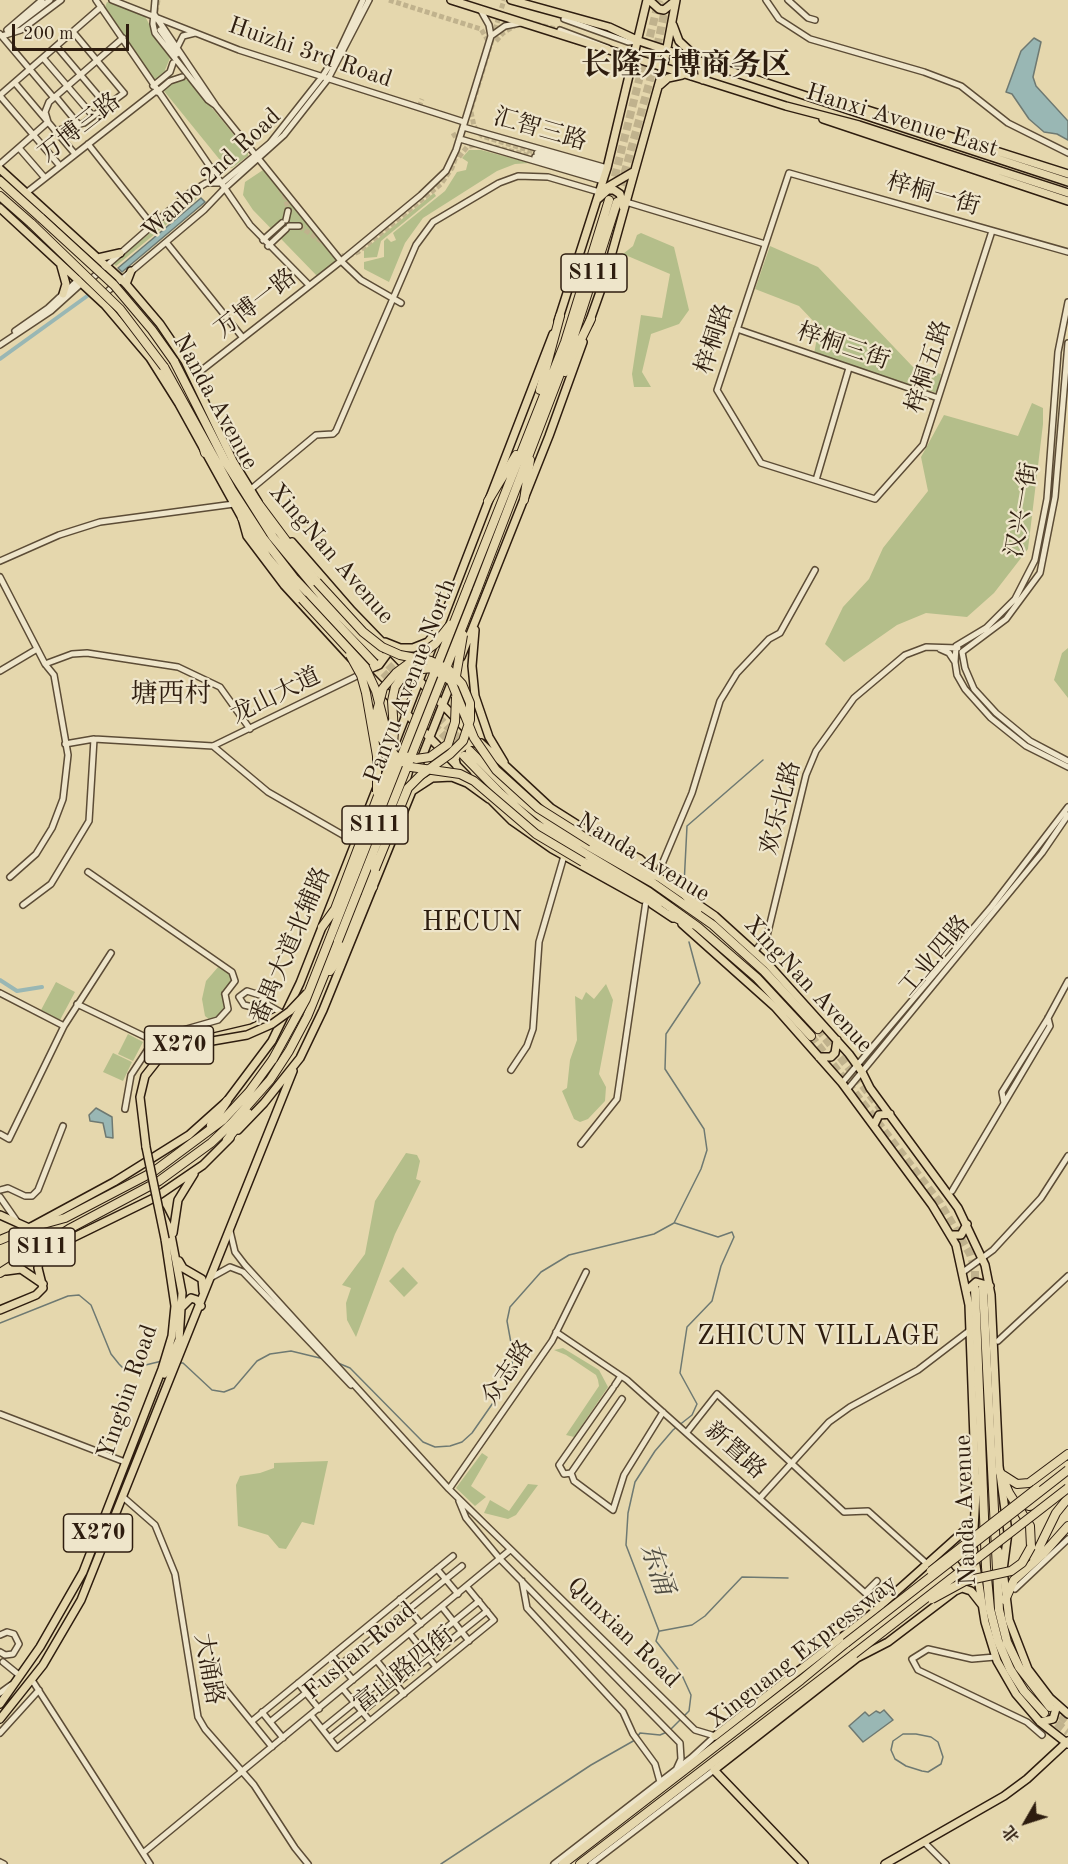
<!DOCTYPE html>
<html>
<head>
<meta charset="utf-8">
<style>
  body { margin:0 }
  #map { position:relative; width:1068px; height:1864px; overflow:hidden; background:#e5d7ad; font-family:"Old Standard TT","Noto Serif SC",serif }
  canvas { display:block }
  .north { position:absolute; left:996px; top:1792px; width:60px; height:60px; -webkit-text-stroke:4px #eee5ca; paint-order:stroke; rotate:231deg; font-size:16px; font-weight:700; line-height:24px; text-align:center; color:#2e1d0f }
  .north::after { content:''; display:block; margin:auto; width:21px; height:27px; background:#2e1d0f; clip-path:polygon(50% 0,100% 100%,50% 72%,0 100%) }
  .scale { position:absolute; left:12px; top:24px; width:117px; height:27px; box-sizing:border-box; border:3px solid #2e1d0f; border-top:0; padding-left:8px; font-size:18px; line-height:21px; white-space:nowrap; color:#2e1d0f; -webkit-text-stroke:4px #eee5ca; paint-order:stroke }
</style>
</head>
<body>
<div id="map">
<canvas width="1068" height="1864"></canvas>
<div class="north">北</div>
<div class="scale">200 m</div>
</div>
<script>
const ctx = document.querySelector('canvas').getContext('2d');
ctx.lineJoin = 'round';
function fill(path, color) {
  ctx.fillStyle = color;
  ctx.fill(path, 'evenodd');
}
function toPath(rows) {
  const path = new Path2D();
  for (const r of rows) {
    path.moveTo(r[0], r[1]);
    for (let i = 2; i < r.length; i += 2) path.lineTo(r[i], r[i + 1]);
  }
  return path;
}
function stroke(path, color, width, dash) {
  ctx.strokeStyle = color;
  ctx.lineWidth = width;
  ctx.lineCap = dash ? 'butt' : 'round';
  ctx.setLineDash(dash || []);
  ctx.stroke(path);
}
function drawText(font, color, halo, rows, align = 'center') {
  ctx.font = font + ' "Old Standard TT","Noto Serif SC",serif';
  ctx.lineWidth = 4.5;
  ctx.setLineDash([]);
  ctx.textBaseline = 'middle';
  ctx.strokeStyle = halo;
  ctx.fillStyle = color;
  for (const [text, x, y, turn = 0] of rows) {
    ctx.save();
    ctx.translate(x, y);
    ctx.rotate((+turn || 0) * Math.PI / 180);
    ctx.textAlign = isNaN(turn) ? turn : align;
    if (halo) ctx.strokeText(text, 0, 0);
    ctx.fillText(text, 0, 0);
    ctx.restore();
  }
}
fill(toPath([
  [107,2,145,16,158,42,170,58,165,70,177,79,189,80,248,152,248,156,232,168,224,165,147,70,105,7],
  [469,150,481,150,530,163,515,164,497,171,423,218,405,243,389,282,364,269,364,262,384,257,384,241,387,238,391,242,396,240,393,233,445,191,457,172,466,170,468,162,462,158],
  [263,170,337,262,318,277,253,210,243,195,245,182],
  [200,192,195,201,116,266,113,263],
  [434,193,436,196,381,241,377,257,364,258,364,250],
  [641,233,674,247,689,310,679,324,651,334,642,372,651,387,634,387,632,374,641,315,662,318,670,274,623,254,633,246,637,235],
  [770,246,818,267,913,367,941,374,937,393,814,354,819,327,799,306,755,289],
  [1032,403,1043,408,1043,424,1028,549,994,593,967,617,926,613,897,625,844,662,825,644,843,607,869,579,883,548,928,491,921,457,944,415,1018,436],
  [1068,648,1068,698,1054,680,1062,653],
  [219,966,233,976,233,981,224,991,226,1008,217,1019,210,1020,205,1016,202,999,206,981],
  [56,982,75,992,60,1020,41,1010],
  [606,984,613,1000,599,1074,606,1087,605,1101,588,1119,580,1122,574,1119,562,1091,567,1088,570,1060,577,1040,575,996,582,1000,586,992,594,999],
  [128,1034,143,1042,133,1061,118,1054],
  [113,1053,132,1062,123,1081,103,1072],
  [406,1153,417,1155,420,1161,416,1179,421,1181,395,1234,356,1337,347,1320,346,1303,351,1288,342,1285,365,1254,375,1201],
  [403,1267,418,1283,404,1297,389,1281],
  [563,1348,599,1370,608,1387,574,1437,566,1435,599,1386,598,1380,596,1375,566,1355,554,1350],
  [482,1453,488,1457,471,1486,486,1497,475,1506,456,1488],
  [328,1461,314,1525,302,1522,286,1549,279,1548,268,1535,238,1526,236,1485,240,1476,260,1473,274,1468,274,1463],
  [528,1484,538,1485,516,1515,508,1519,484,1513,490,1500,509,1511]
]), '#b4be8a');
const water = toPath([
  [1034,38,1041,42,1033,77,1036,86,1068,121,1068,140,1057,134,1044,132,1029,119,1012,94,1006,92,1021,51,1034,38],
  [201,198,205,202,122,272,118,268,201,198],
  [96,1108,112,1117,113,1138,106,1137,103,1123,90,1121,89,1115,96,1108],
  [884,1710,893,1720,863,1742,849,1726,865,1712,869,1716,876,1711,880,1713,884,1710]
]);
fill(water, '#99b7b4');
stroke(water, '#6e7972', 1.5);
stroke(toPath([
  [684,885,687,826,763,760],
  [675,1223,718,1237,732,1232,734,1237,721,1266,712,1301,687,1327,680,1373,697,1404,692,1415,673,1430,655,1451,635,1482,628,1513,626,1545,659,1631,656,1641,681,1673,691,1695,689,1711,684,1716],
  [0,1323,68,1296,79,1295,91,1305,111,1354,119,1364,125,1370,162,1361],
  [179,1363,183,1363,212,1390,224,1392,234,1388,257,1361,270,1354,291,1351,324,1359],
  [338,1363,350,1368,423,1442,435,1447,450,1446,462,1442,472,1433,511,1377,513,1354,507,1321,510,1307,541,1272,569,1255,654,1234,674,1223,701,1169,707,1150,704,1129,665,1069,666,1034,700,983,689,942],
  [660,1631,692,1625,705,1616,742,1577,788,1578],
  [671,1729,680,1720],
  [903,1734,916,1734,931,1737,938,1742,943,1757,941,1764,928,1772,922,1771,906,1766,895,1759,891,1750,893,1741,903,1734],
  [638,1736,640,1733,660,1735,667,1732],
  [441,1864,591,1765,635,1740]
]), '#6e7972', 1.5);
stroke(toPath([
  [0,359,90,294],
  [0,980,17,991,42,987]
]), '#99b7b4', 4);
stroke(toPath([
  [158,0,155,18,161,35],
  [389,0,481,29,490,44],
  [528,22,560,30],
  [496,41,503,33,516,25],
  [175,55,193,75],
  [419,107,422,99],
  [471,112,474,126,482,136,537,153],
  [469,116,504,0],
  [453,133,459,143],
  [487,145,535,157],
  [459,157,467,147,478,144],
  [280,188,286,199,288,211],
  [299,226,324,243],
  [334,253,346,257,358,252,441,184,452,168,458,151]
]), '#c0b28d', 5, [5, 2.5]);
stroke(toPath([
  [618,197,650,80,667,0],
  [609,200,659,0],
  [380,656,465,745],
  [375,664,459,751],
  [818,1029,888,1118],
  [811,1036,940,1203,970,1254,975,1269,975,1287],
  [1051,1708,1068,1722],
  [1047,1716,1068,1732]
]), '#c0b28d', 8, [8, 4]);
const minor = toPath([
  [96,0,250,225,309,285],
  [112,0,239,50,464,122],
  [155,0,153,24,155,33,208,100,215,105],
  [766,0,779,19,810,39,924,72,961,86,1008,123,1068,153],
  [788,0,808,18,815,20],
  [154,14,216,106,341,261,361,280,401,303],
  [564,19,628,42,639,41],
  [7,30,42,0],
  [160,30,177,54],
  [560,30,608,48],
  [8,32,50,0],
  [0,34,54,98],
  [2,36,21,30,61,0],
  [491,36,505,26,520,23],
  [57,47,107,106],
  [177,48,183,36,195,33],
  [44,59,93,116],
  [15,83,75,154],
  [153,86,170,72,173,63],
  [157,92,170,81,182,77],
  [0,95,101,7],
  [0,96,60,166],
  [56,97,79,125],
  [48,122,45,112,49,102,123,38],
  [463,127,607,168],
  [55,131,84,123,124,93,74,33],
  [460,139,603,181],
  [88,144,152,225],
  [19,148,45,178],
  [537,153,604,171],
  [535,157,604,176],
  [0,164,48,122],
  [26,193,156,91],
  [626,202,765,244],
  [286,220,288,211],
  [289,226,299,226],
  [992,231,923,445,875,499,761,463,717,390,789,173,1068,252],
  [263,240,282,223],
  [166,242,243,338],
  [268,246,286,229],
  [89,281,188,194,206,183,222,183,270,143,322,77,340,49,363,0],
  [102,296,204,210,225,188,284,135,328,79,369,0],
  [1068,302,1058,352,1047,499,1035,560,1015,599,986,628,956,646,955,662,957,675,965,689,991,718,1026,746,1068,767],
  [737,329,938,398],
  [15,331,48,308,79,279],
  [1068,343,1055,497,1040,573,1006,619,962,652,965,668,974,689,996,713,1030,741,1068,761],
  [0,345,51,311,82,283],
  [193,377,341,261,421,195,446,171,456,150,491,36,489,25,480,9],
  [816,480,849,368],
  [250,490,316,435,333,434,336,431,416,245,433,222,499,183,518,176,548,177,599,192],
  [0,561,59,535,100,522,234,504],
  [0,577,45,664,54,675,68,755,63,799,52,828,36,854,10,877],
  [940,649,949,653,955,662],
  [45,664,72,654,87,653,178,667,220,687,250,729],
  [0,671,37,649],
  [65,744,94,739,213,746,359,675],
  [213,746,268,792,355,842],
  [88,872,232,972,235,981,225,994],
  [657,876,692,793,720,701,737,673,769,639,780,633,815,570],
  [23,905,51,884,89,821,94,739],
  [755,951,767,936,806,775,816,751,854,698,905,655,926,647,958,648],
  [0,993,64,1026],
  [77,1004,156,1042],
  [268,1005,261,1009,244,1005,239,997,247,991,263,996,268,1005,282,1013],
  [511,1070,527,1046,533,1029,539,942,564,856],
  [842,1083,992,906,1068,807],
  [847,1090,1042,853,1068,815],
  [1004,1103,1002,1092,1048,1018,1068,981],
  [125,1109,131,1075,148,1049,169,1034,218,1020,228,1009,225,994],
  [0,1134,9,1139,64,1026,111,953],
  [581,1144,617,1099,646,901],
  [0,1190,8,1188,25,1196,32,1196,38,1190,63,1126],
  [952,1191,1050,1026,1048,1018],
  [0,1197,16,1220],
  [230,1231,235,1252,245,1265,449,1489,695,1730,715,1736],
  [963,1272,993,1250,1041,1198,1068,1156],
  [212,1277,230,1267,243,1272,351,1385],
  [556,1332,627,1380,882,1608],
  [998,1341,1068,1276],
  [615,1385,621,1376],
  [622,1399,571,1473,574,1481,613,1510,624,1475,663,1412],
  [0,1414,125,1462],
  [687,1432,717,1394,844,1512,868,1511,926,1563],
  [571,1473,564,1474,559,1465,613,1388],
  [449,1489,552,1341,586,1272],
  [123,1497,155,1525,175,1574,198,1717,205,1729,254,1785,295,1848,308,1864],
  [760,1498,829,1422,850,1407,918,1370,969,1331],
  [459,1501,466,1518,500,1559,680,1743,681,1759,676,1770],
  [437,1569,458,1594],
  [522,1581,527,1608,623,1712,633,1734,655,1764,660,1782],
  [1015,1589,1068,1539],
  [866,1592,877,1581],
  [400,1599,421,1624],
  [442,1607,469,1641],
  [410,1634,436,1667],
  [0,1635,7,1632,14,1634,19,1644,13,1654,5,1655,0,1652],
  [332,1655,353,1680],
  [995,1657,972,1659,928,1649,912,1659,918,1670,1027,1722,1042,1735],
  [377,1661,404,1694],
  [3,1662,19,1675],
  [32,1680,150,1864],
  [220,1683,272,1747],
  [298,1683,319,1709],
  [343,1689,370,1721],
  [0,1693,11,1685],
  [262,1712,283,1738],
  [311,1715,337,1748,494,1620,467,1587],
  [252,1721,453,1556],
  [270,1722,462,1566],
  [322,1729,479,1601],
  [0,1733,39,1690],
  [329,1738,487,1611],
  [925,1843,946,1864],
  [143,1853,510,1550],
  [0,1862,4,1864],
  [554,1864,691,1758,715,1736],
  [591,1864,714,1770]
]);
const major = toPath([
  [451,0,786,106,859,125,1068,193],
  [511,0,609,27,639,41,1068,182],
  [649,0,659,9,664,10,675,1],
  [673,25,679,41,696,57],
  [703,80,701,67,707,63],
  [660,85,668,78,682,75],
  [816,97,855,106,1068,174],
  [823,119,1068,201],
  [0,169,126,284,160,324,185,361,233,461,258,502],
  [604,189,633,172],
  [598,199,608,190,614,190,620,194,623,207],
  [0,208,105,305,150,358,179,404,242,518,247,536,284,585,351,658],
  [98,258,120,253],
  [61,266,66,284,63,294],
  [126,284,131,271],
  [558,321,607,168,647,0],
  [589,323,605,278,663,69,676,0],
  [292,542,352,611,468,731],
  [475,630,472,666,475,696,489,737,504,762],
  [385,642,400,648,413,648,428,642,436,632],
  [461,657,549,436,583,342],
  [365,671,379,665,390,650],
  [370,676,467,776],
  [377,730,379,755],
  [481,743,551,808,600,839,640,859,657,876,715,916,769,965,849,1054,862,1072,870,1088,958,1208,985,1265,991,1295,999,1466,1008,1532,1003,1570,1009,1620,1028,1669,1050,1698,1068,1714],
  [394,746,553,334],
  [457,767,455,759,459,750,471,742,481,744],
  [412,791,432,778,452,777,467,783,489,799],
  [487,796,512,821,552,849,642,899],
  [652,904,673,918],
  [682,924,775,1007,842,1083,932,1205,956,1245,969,1305,976,1493,973,1547,985,1622,997,1661,1016,1694,1040,1722,1068,1744],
  [819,1057,831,1057,835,1053,837,1040],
  [874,1125,879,1115,890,1114],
  [238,1130,264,1103,300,1058,323,1010,412,791,420,762,452,681],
  [146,1147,140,1097,145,1076,160,1057,180,1045,252,1028,281,1014],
  [160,1210,170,1230,182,1293,179,1340,164,1374],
  [0,1215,29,1228,114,1182,189,1135,227,1101,272,1041,300,983,387,762],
  [173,1233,178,1200,194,1174],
  [951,1235,961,1235,967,1224],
  [179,1261,183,1268,202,1279,203,1291],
  [6,1271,21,1269,43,1284],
  [967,1290,976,1282,990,1286],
  [182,1307,191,1298,197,1300,201,1306],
  [0,1310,36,1295,43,1288,38,1268,41,1248,68,1240,156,1197,203,1165,230,1138],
  [949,1557,962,1574,962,1585],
  [0,1704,40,1647,83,1572,162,1369,172,1336,175,1306,165,1239],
  [0,1719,43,1665,81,1600,293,1071],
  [1040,1722,1053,1719,1057,1705],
  [715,1736,869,1616,974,1522],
  [804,1864,714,1770,857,1658,888,1642,955,1591,962,1588,971,1591,982,1605],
  [885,1864,1004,1796,1027,1779,1068,1741]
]);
const highway = toPath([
  [0,181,41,218],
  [0,196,32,224],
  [174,361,225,461,273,537,326,601,380,656],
  [164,367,232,490,263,538,294,578,375,664],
  [565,372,591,319],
  [540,390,560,316],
  [201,438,205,453],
  [255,499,317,582],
  [524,500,530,460],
  [488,501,516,455],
  [242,518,267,557,302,599],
  [468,587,565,342,609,200],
  [477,590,571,345,617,202],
  [470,751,515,796,550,824,653,883,713,925,764,971,818,1029],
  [464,756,500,793,534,823,649,892,698,927,757,978,811,1036],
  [592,842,657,876],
  [583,862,628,886,657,906],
  [681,890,698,909],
  [365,892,375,869],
  [670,915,690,925],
  [330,971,338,960,363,899,373,887],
  [211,1125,227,1101],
  [227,1140,248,1113],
  [0,1240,29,1228,65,1218,153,1172,223,1120,249,1092,273,1059],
  [0,1273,69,1229,159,1181,211,1143,232,1123,270,1080,289,1051,307,1017,338,941],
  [983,1288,999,1610,1007,1642,1019,1667,1050,1707],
  [975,1289,986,1567,990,1609,998,1641,1010,1669,1024,1691,1044,1713],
  [1000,1472,1009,1493,1030,1526,1031,1547],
  [1003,1475,1017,1484,1029,1483,1068,1454],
  [1036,1489,1068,1465],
  [976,1493,980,1478],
  [1019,1503,1029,1506,1035,1505,1068,1480],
  [998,1551,1003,1570],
  [1034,1558,1056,1513,1068,1498],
  [1005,1600,1014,1580,1043,1554,1068,1526],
  [563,1864,801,1680,846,1643],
  [580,1864,854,1654]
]);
stroke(minor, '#5c4c36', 8);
stroke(major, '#2e1d0f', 10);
stroke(highway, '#2e1d0f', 10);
stroke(minor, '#eee5ca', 5);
stroke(major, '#e5d7ad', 7);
stroke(highway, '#e5d7ad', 8);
const majorBridge = toPath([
  [165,1053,195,1044,247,1035,272,1024,290,1011,307,993],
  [146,1147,165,1239]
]);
const highwayBridge = toPath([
  [41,218,114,285,152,330,174,361],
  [32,224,120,309,164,367],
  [317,582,363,632,382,647,400,655,431,661,448,669,462,684,470,703,470,720,463,741,450,754,421,775,408,788,375,869],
  [302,599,365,667,376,691,386,730,394,747],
  [450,625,435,644,396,673,383,688,376,715,382,739,397,758,411,767,460,774,474,781,536,834,583,862],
  [350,655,361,675,366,693,377,756,377,792],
  [456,676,463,635],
  [405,756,416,759,430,757,448,744,455,722,456,697],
  [322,927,335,909,392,759,394,731,392,701,395,687,403,676,414,670,432,668,451,681,474,738,496,770,538,808,592,842],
  [338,941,477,590],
  [273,1059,306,999,468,587],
  [931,1571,1036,1489],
  [932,1599,965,1581,1011,1571,1022,1563,1031,1547],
  [846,1643,1068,1470],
  [854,1654,1068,1488]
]);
stroke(majorBridge, '#2e1d0f', 10, []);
stroke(highwayBridge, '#2e1d0f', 10, []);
stroke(majorBridge, '#e5d7ad', 7);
stroke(highwayBridge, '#e5d7ad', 8);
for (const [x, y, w] of [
  [594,273,66],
  [375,825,66],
  [179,1045,69],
  [42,1247,66],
  [98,1533,69]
]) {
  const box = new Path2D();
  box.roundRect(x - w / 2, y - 19, w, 38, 4.5);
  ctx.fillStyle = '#eee5ca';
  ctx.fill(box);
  stroke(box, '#2e1d0f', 1.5);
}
drawText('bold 22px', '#2e1d0f', null, [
  ["S111",594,273],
  ["S111",375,825],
  ["X270",179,1045],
  ["S111",42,1247],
  ["X270",98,1533]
]);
drawText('24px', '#2e1d0f', '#eee5ca', [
  ["Huizhi 3rd Road",310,53,19],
  ["Hanxi Avenue East",902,121,17],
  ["万博三路",80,128,-38],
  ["汇智三路",540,130,16],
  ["Wanbo 2nd Road",212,174,-43],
  ["梓桐一街",933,195,16],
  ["万博一路",256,304,-38],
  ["梓桐路",715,339,-72],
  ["梓桐三街",843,347,19],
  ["梓桐五路",929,367,-72],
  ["Nanda Avenue",215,402,61],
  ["汉兴一街",1023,510,-80],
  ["XingNan Avenue",331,554,49],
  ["Panyu Avenue North",411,681,-69],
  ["龙山大道",276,696,-26],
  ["欢乐北路",781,808,-75],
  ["Nanda Avenue",643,858,31],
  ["番禺大道北辅路",291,946,-67],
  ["工业四路",935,956,-50],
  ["XingNan Avenue",808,985,47],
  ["众志路",508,1373,-56],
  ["Yingbin Road",128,1392,-71],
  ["新置路",735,1451,42],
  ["Nanda Avenue",966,1510,-92],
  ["Qunxian Road",623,1633,44],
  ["Fushan Road",360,1651,-40],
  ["Xinguang Expressway",803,1652,-38],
  ["大涌路",208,1669,80],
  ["富山路四街",404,1670,-39]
]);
drawText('italic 26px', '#4e4b41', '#eee5ca', [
  ["东涌",656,1569,71]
]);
drawText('27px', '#2e1d0f', '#eee5ca', [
  ["塘西村",171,695],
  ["HECUN",472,923],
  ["ZHICUN VILLAGE",818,1337]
]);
drawText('bold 30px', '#2e1d0f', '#eee5ca', [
  ["长隆万博商务区",686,66]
]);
</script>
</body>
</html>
